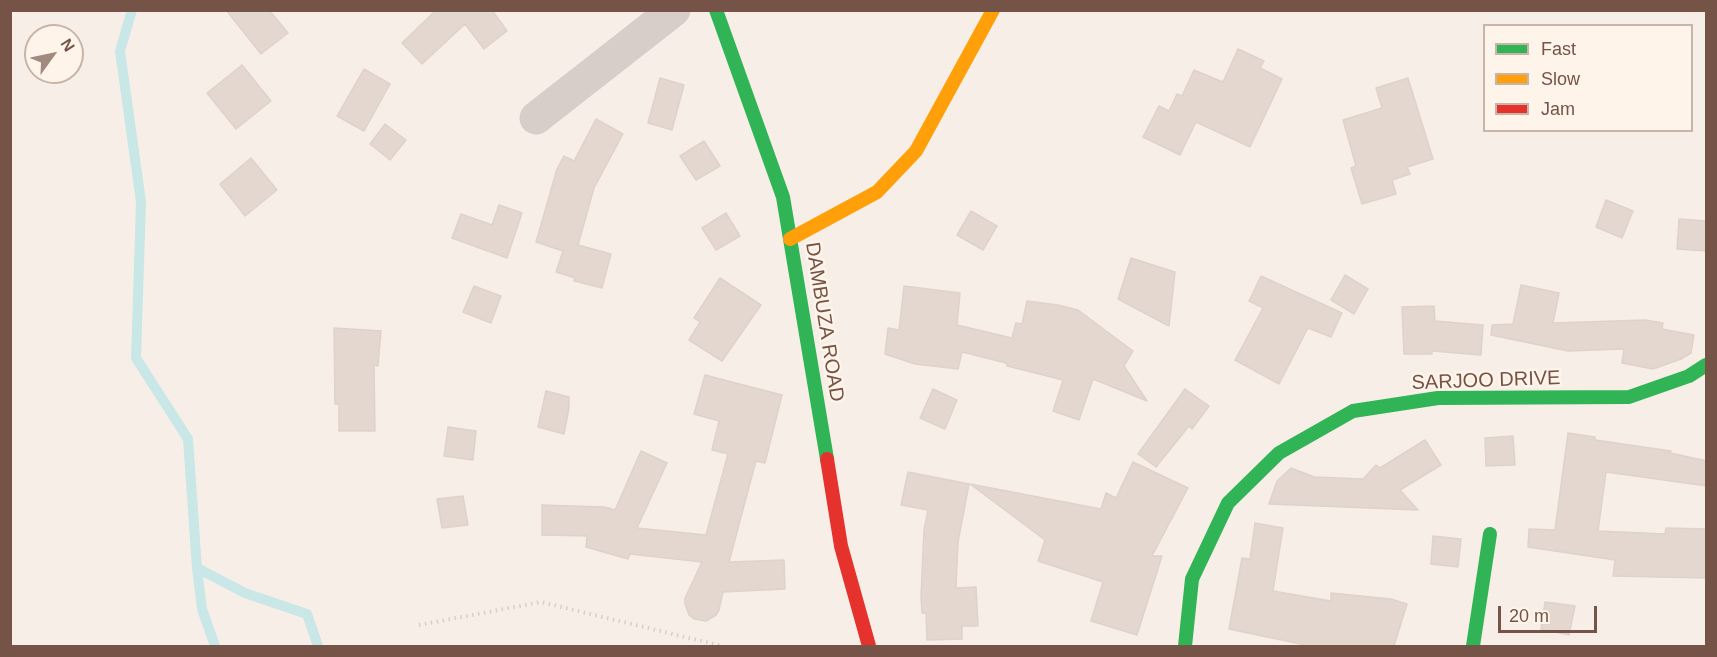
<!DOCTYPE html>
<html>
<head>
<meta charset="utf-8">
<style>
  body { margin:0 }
  #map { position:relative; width:1717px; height:657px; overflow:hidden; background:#f7efe7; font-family:Helvetica,sans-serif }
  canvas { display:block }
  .frame { position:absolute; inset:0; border:12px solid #755447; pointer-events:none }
  .legend { position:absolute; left:1483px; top:24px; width:210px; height:108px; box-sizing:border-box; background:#fff4e9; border:2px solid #c8b4a8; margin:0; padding:8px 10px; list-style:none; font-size:18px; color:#755447 }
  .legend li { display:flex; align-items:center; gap:12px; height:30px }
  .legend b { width:30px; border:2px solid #c8b4a8 }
  .north { position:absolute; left:24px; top:24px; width:60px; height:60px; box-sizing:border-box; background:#fff4e9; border:2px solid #c8b4a8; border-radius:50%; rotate:57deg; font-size:16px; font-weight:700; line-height:24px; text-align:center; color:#755447 }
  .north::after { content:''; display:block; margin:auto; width:21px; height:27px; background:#a28a7f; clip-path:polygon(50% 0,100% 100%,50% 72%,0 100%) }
  .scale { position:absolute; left:1498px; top:606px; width:99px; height:27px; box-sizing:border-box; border:3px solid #755447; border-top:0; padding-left:8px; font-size:18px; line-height:21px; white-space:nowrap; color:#755447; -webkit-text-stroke:4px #fff4e9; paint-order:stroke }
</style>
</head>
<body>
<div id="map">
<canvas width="1717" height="657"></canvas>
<div class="frame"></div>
<ul class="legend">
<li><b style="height:8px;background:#30b455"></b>Fast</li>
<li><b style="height:8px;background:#ff9f0a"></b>Slow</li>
<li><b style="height:8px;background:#e5322d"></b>Jam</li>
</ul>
<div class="north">N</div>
<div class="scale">20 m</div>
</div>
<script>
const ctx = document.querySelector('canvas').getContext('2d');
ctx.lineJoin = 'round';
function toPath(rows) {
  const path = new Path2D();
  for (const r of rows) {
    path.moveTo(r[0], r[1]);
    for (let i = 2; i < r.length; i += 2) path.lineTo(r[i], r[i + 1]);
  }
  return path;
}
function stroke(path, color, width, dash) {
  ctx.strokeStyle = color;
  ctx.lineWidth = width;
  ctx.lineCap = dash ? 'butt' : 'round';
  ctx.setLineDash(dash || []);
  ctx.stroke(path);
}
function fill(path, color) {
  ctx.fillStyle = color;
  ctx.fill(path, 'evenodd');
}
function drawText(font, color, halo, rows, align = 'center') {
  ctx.font = font + ' Helvetica,sans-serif';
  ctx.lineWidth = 5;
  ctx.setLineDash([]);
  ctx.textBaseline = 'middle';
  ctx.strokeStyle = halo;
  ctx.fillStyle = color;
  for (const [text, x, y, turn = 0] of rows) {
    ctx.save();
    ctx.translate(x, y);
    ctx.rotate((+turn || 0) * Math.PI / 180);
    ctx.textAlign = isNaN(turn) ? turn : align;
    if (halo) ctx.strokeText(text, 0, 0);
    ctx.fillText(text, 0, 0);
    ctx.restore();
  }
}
stroke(toPath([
  [132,10,120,51,141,202,136,358,188,439,197,568,245,593,307,614,318,646],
  [197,568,202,609,215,646]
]), '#c9e7e7', 10);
const building = toPath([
  [226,10,269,10,288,33,261,54,226,10],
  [436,10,492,10,507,31,484,49,465,24,422,64,402,43,436,10],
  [1238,49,1264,61,1260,68,1282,79,1250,147,1196,122,1180,155,1143,137,1159,106,1169,111,1177,94,1182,96,1194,70,1223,82,1238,49],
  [242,65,271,101,236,129,207,93,242,65],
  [364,69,390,84,364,131,337,116,364,69],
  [660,78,684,85,672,130,648,123,660,78],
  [1408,78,1433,159,1407,167,1410,174,1392,180,1396,194,1362,204,1351,168,1356,166,1343,120,1382,108,1376,88,1408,78],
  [596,119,623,134,594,188,578,245,611,254,602,288,574,281,575,278,556,272,563,251,536,242,557,169,564,156,574,161,596,119],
  [385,124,406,140,390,160,370,144,385,124],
  [704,141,720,166,696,180,680,156,704,141],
  [251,158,277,190,245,216,220,184,251,158],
  [1606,200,1633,211,1622,238,1596,227,1606,200],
  [499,205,522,213,507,258,452,238,461,214,492,225,499,205],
  [971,211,997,226,983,250,957,235,971,211],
  [726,213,740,236,716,250,702,228,726,213],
  [1679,219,1707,221,1707,251,1677,249,1679,219],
  [1131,258,1175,272,1169,326,1118,299,1131,258],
  [1345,275,1368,289,1354,314,1331,300,1345,275],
  [1261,276,1342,313,1331,337,1308,328,1279,384,1235,360,1263,308,1249,301,1261,276],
  [720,278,761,305,722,361,689,340,700,322,694,318,720,278],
  [1521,285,1559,293,1553,323,1645,320,1663,323,1662,329,1694,335,1691,353,1681,359,1653,369,1622,363,1624,349,1568,351,1491,335,1492,325,1513,324,1521,285],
  [474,286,501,296,491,323,463,312,474,286],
  [904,286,960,293,957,325,1012,338,1016,323,1022,324,1027,301,1058,305,1078,310,1133,351,1124,366,1147,401,1093,379,1079,420,1053,411,1063,380,1007,366,1006,363,962,352,958,369,915,364,885,354,888,328,899,330,904,286],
  [1434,306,1435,321,1483,325,1481,355,1432,351,1432,354,1404,354,1402,307,1434,306],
  [334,328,381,331,378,366,374,365,375,431,339,431,339,404,335,404,334,328],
  [705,375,782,395,765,463,756,461,729,562,784,560,785,589,723,592,719,610,716,615,706,621,694,619,689,615,685,604,685,598,702,562,630,554,628,559,586,547,587,536,542,535,542,505,604,507,615,510,641,451,667,463,637,528,706,535,728,454,712,450,719,421,694,414,705,375],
  [933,389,957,400,945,429,920,418,933,389],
  [1185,389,1209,406,1192,429,1189,426,1156,467,1138,454,1185,389],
  [546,391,569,397,569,408,564,434,538,427,546,391],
  [448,427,476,431,473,460,444,456,448,427],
  [1568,433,1595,437,1595,440,1671,451,1670,453,1707,461,1707,486,1606,472,1598,531,1665,534,1666,528,1707,529,1707,578,1613,576,1615,560,1528,547,1529,529,1555,530,1568,433],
  [1513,436,1515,465,1486,466,1485,438,1513,436],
  [1425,440,1441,465,1400,490,1418,510,1269,504,1277,481,1291,468,1314,477,1363,479,1376,465,1380,468,1425,440],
  [1133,462,1188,488,1152,556,1162,556,1137,635,1091,621,1103,582,1038,561,1045,540,970,484,1101,509,1106,493,1116,498,1133,462],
  [908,472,969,484,958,542,956,588,976,587,978,626,962,626,962,639,927,640,926,613,922,613,921,597,924,530,928,510,901,505,908,472],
  [463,496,468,525,442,528,437,499,463,496],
  [1255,523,1283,528,1273,591,1331,601,1331,593,1391,599,1407,604,1394,646,1310,646,1229,629,1242,558,1250,559,1255,523],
  [1433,536,1461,539,1458,567,1431,564,1433,536],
  [1545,602,1575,606,1569,635,1541,629,1545,602]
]);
fill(building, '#e3d7cf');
stroke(building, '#e0d2ca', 1.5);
stroke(toPath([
  [419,625,541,602,722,646]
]), '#d7cec9', 4, [1.5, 4.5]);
stroke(toPath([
  [536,118,674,10]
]), '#d8cec9', 33);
stroke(toPath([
  [716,10,783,197,827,459],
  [1185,646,1192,579,1228,503,1279,453,1353,411,1438,398,1629,397,1689,376,1706,365],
  [1473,646,1490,534]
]), '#30b455', 14);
stroke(toPath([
  [790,239,877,192,916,151,993,10]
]), '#ff9f0a', 14);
stroke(toPath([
  [827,459,841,546,869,646]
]), '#e5322d', 14);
drawText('20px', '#755447', '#fff4e9', [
  ["DAMBUZA ROAD",824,322,81],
  ["SARJOO DRIVE",1486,381,-2]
]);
</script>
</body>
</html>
